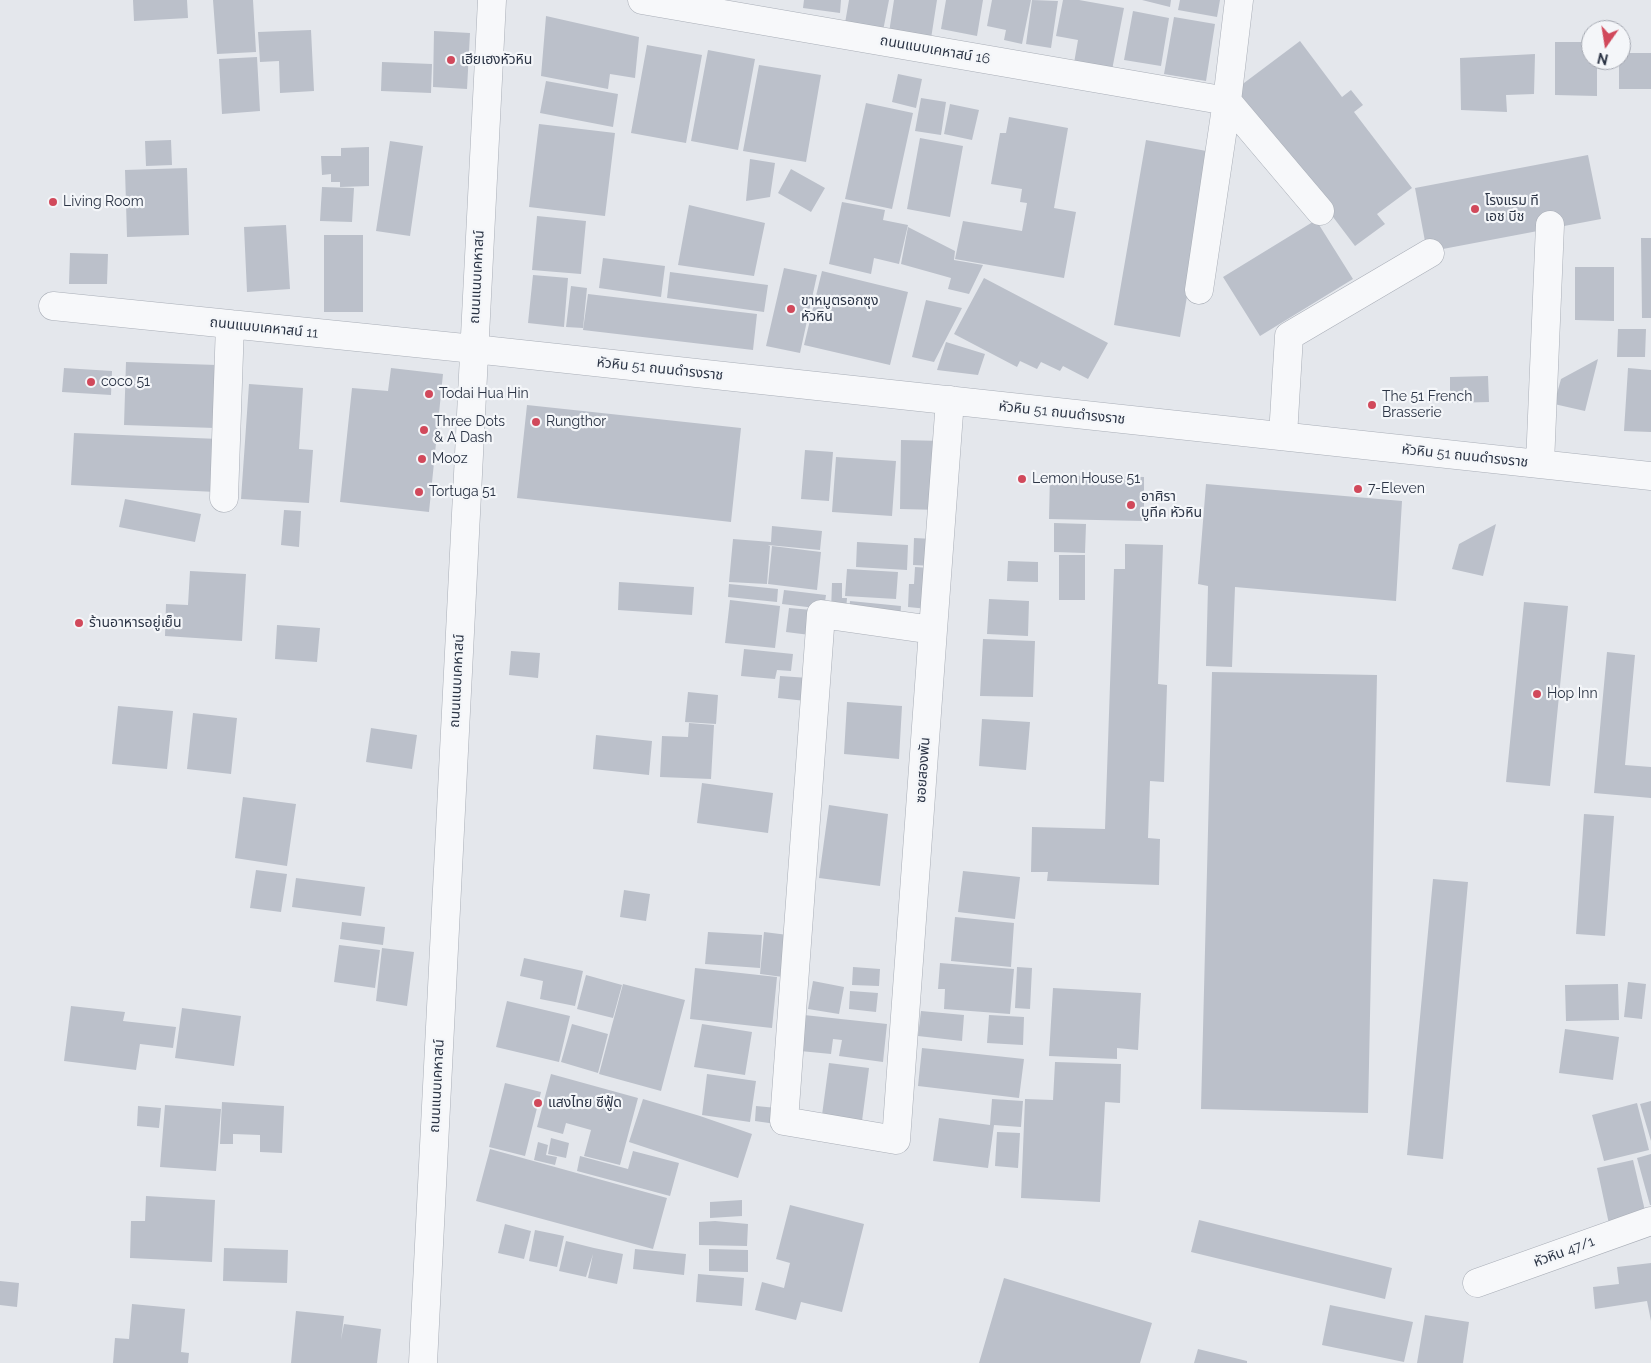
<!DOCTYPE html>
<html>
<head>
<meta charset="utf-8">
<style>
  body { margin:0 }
  #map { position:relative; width:1651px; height:1363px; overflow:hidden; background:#e4e7ec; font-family:Raleway,sans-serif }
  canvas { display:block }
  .north { position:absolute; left:1581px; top:20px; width:50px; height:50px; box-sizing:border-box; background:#f4f6f9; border:1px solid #a4a8b1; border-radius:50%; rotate:193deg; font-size:14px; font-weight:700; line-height:20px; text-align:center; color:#2b3445 }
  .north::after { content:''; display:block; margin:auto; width:18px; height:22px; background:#d1495b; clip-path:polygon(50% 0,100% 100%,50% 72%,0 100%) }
</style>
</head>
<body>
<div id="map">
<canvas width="1651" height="1363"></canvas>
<div class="north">N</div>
</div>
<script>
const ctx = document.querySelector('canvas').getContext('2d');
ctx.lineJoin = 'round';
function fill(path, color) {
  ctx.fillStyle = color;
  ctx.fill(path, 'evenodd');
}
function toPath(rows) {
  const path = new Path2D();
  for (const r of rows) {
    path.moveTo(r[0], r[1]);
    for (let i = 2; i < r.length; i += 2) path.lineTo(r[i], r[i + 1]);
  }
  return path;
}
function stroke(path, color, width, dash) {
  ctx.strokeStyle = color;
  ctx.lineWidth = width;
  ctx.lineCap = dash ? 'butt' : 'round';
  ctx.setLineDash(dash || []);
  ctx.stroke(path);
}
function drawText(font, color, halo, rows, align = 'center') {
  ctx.font = font + ' Raleway,"Noto Sans Thai",sans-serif';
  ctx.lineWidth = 4.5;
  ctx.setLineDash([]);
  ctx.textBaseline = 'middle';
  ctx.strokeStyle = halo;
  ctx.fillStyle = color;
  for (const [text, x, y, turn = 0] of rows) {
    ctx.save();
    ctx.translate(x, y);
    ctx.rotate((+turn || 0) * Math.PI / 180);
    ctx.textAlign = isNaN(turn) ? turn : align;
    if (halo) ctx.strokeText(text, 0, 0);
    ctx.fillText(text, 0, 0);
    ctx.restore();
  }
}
fill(toPath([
  [133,0,187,0,188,18,134,21],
  [213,0,253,0,256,52,217,54],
  [804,0,841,0,840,13,803,8],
  [849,0,889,0,882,36,844,29],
  [894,0,937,0,930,45,888,39],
  [946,0,983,0,977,36,941,29],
  [992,0,1031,0,1022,44,1004,40,1006,30,987,26],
  [1032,0,1058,1,1051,48,1026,44],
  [1063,0,1079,0,1124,8,1112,70,1074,63,1078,40,1056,36],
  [1142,0,1171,0,1170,7],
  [1180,0,1220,0,1217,17,1178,10],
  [1133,11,1169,18,1161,66,1124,60],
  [546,16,639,37,635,78,610,74,608,89,541,76],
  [1174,17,1215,24,1206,81,1164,74],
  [311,30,314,91,280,93,279,61,260,62,258,32],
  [434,31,470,33,467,89,433,87],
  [1300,41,1342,97,1351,90,1363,105,1354,112,1412,188,1377,214,1385,224,1355,246,1236,89],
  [1555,42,1591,42,1591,60,1597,60,1597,96,1555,95],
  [647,45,702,55,686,143,631,133],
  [708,50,755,59,738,150,691,141],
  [1621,53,1651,53,1651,89,1619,89,1619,60,1621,60],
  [1535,54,1534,94,1506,95,1507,112,1461,110,1460,58],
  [257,57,260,111,222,114,219,59],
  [382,62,432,64,431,93,381,91],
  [759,65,821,75,806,162,743,151],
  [898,74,922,79,916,108,892,102],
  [546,81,618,94,613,127,540,113],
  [921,98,946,102,941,135,915,131],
  [866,103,913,113,892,209,845,199],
  [950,104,979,110,972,140,944,134],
  [1009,117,1068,128,1054,208,1076,212,1064,278,955,259,963,221,1022,231,1027,203,1020,202,1022,189,991,184,1000,133,1006,133],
  [539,124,615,133,605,216,529,207],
  [920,138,963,146,950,217,907,209],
  [171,140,172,165,146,166,145,141],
  [1146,140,1212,152,1180,337,1114,325],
  [390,141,423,146,410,236,376,231],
  [369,147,369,186,340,187,340,182,331,182,331,174,322,175,321,156,341,156,341,148],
  [1588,155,1601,219,1427,252,1415,188],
  [750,159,775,163,770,197,746,201],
  [187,168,189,235,127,237,125,170],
  [791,169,825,188,811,212,778,193],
  [322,187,354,188,352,222,320,221],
  [842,202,885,210,883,220,908,225,899,264,874,258,871,274,829,264],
  [689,205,765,223,754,276,678,265],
  [537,216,586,221,581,274,532,270],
  [1316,220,1353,279,1260,336,1223,277],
  [286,225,290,289,247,292,244,227],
  [908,227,955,251,954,260,983,265,969,294,948,289,951,278,901,264],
  [324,235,363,235,363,312,324,312],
  [1641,238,1651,238,1651,318,1642,318],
  [70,253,108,254,107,284,69,284],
  [603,258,665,266,661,297,599,288],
  [1575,267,1614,267,1614,321,1575,320],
  [784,268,817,275,800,353,766,346],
  [822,271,908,292,890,365,804,345],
  [670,272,768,285,764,312,667,298],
  [533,275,568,278,564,327,528,323],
  [984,278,1108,343,1088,379,1063,366,1060,371,1041,362,1037,369,1020,361,1017,367,954,334],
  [571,286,587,288,583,328,566,327],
  [588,294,757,314,753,350,583,330],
  [926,300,962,308,934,362,912,357],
  [1618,329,1646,329,1645,357,1617,357],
  [946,342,985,354,978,375,937,370],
  [1598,359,1585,411,1554,404,1561,379],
  [126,362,217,365,215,428,124,425],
  [64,368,112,371,111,395,62,392],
  [391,368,443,374,429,512,340,502,352,388,388,391],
  [1628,368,1651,370,1651,432,1624,431],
  [1488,376,1489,402,1450,403,1450,377],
  [249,384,303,388,299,449,313,450,309,503,241,499],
  [527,405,741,428,731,522,517,498],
  [74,433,219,439,216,492,71,485],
  [901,440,943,441,942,510,900,509],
  [805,450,833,452,829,501,801,499],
  [836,457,896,461,892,516,832,512],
  [1050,475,1144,477,1144,521,1049,519],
  [1206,484,1402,501,1396,601,1235,587,1232,667,1206,666,1208,586,1198,584],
  [125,499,201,514,195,542,119,527],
  [284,510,301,511,299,547,281,545],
  [1054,523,1086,524,1085,553,1054,552],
  [1496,524,1483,576,1452,569,1459,544],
  [772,526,822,531,820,550,768,545,770,546,767,584,729,582,733,539,771,542],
  [914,538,934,539,933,566,913,565],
  [857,542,908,545,907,570,856,567],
  [1125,544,1163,545,1158,684,1167,685,1164,782,1150,781,1148,838,1160,839,1159,885,1047,881,1048,872,1031,872,1032,827,1105,829,1114,569,1125,569],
  [772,546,821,552,817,590,768,584],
  [1059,555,1085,555,1085,600,1059,600],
  [1008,561,1038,562,1038,582,1007,581],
  [915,567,931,568,928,609,908,607,909,584,914,584],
  [847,569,898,572,896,599,845,596],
  [190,571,246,574,242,641,165,636,166,604,188,605],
  [619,582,694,587,692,615,618,610],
  [832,583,842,583,842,598,847,598,846,611,831,611],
  [729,584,778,589,777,602,728,597],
  [784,590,826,595,824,609,782,604],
  [989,599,1029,601,1028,636,987,634],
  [730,600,780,606,775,648,725,643],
  [850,601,901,606,900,621,849,615],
  [1524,602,1568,606,1550,786,1506,782],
  [789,608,812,610,810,635,786,632],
  [277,625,320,628,317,662,275,659],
  [983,639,1035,641,1033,697,980,696],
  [744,649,793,654,791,671,777,670,775,679,741,676],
  [511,651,540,653,538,678,509,675],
  [1607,652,1635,655,1625,765,1651,767,1651,798,1594,793],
  [1212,672,1377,675,1368,1113,1201,1109],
  [780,676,809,678,806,701,778,698],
  [688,692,718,695,716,724,685,722],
  [847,702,902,706,899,759,844,754],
  [118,706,173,711,167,769,112,764],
  [193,713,237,718,231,774,187,769],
  [982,719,1030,722,1026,770,979,766],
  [689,723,714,725,711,779,660,777,662,736,688,737],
  [371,728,417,735,412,769,366,762],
  [596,735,652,741,649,775,593,769],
  [702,783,773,793,768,833,697,823],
  [243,797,296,804,287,866,235,858],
  [829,805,888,814,880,886,819,878],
  [1584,814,1614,816,1605,936,1576,934],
  [256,870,287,874,281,912,250,908],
  [963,871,1020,877,1015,919,958,912],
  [296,878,365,887,361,916,292,907],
  [1433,879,1468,882,1443,1159,1407,1155],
  [624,890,650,894,646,921,620,917],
  [955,917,1014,923,1011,967,951,961],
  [342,922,385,927,383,945,340,939],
  [708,932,762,935,760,968,705,964],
  [764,932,788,935,783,977,760,974],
  [339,945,380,950,375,988,334,982],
  [382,948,414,952,407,1006,376,1001],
  [524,958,583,971,575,1006,540,999,543,981,520,976],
  [940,963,1014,969,1010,1014,944,1009,945,989,938,989],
  [853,967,880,969,879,986,852,985],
  [1017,967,1032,968,1030,1009,1015,1008],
  [695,968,777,977,772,1028,690,1019],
  [586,975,622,985,613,1018,577,1009],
  [813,981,844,987,839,1014,808,1009],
  [1628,982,1646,984,1642,1019,1624,1017],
  [623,984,685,1000,661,1091,599,1074],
  [1618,984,1619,1020,1566,1021,1565,985],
  [1053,988,1141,993,1138,1050,1117,1048,1117,1059,1049,1056],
  [850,991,878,993,876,1012,849,1009],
  [507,1001,570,1016,559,1062,496,1047],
  [71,1006,125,1012,123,1021,176,1027,173,1048,140,1044,136,1070,64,1061],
  [182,1008,241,1016,234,1066,175,1058],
  [921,1011,964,1015,962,1041,918,1036],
  [804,1015,887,1024,883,1062,839,1056,842,1040,833,1039,831,1054,800,1051],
  [989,1015,1024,1017,1023,1045,987,1043],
  [572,1024,608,1034,598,1073,561,1062],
  [702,1024,752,1032,745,1075,694,1067],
  [1565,1029,1619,1037,1613,1080,1559,1073],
  [922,1048,1024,1059,1019,1098,918,1086],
  [1055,1062,1121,1064,1120,1103,1105,1102,1100,1202,1021,1198,1025,1099,1053,1100],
  [829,1063,869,1068,862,1121,822,1115],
  [551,1074,638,1098,620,1165,584,1156,591,1130,566,1123,563,1134,537,1127],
  [707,1074,756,1081,750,1122,702,1115],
  [505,1083,541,1092,525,1156,489,1147],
  [643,1099,700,1116,752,1134,738,1178,629,1142],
  [992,1099,1023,1101,1021,1127,994,1125,988,1168,933,1161,939,1118,990,1125],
  [1651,1101,1651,1141,1640,1104],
  [222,1102,284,1106,282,1153,260,1152,260,1135,233,1134,233,1144,220,1144],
  [1637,1103,1649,1150,1604,1161,1592,1115],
  [165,1105,221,1109,216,1171,160,1167],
  [138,1106,161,1108,159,1128,137,1126],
  [756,1106,777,1108,776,1124,755,1121],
  [997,1132,1020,1133,1018,1168,995,1166],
  [551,1138,569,1143,566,1158,548,1154],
  [538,1142,548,1145,546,1155,557,1157,555,1165,534,1160],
  [490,1149,667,1198,653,1249,476,1201],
  [633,1151,679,1163,670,1196,577,1171,580,1156,628,1169],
  [1651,1154,1651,1205,1650,1205,1637,1158],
  [1633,1160,1646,1215,1609,1224,1597,1168],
  [146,1196,215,1200,212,1262,130,1258,131,1221,145,1221],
  [742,1200,742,1216,710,1218,710,1202],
  [790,1205,864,1224,842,1312,801,1302,796,1320,755,1310,762,1282,784,1288,790,1263,776,1259],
  [1199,1220,1392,1268,1385,1299,1191,1252],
  [715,1221,748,1224,747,1246,699,1245,699,1222],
  [505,1224,531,1231,524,1259,498,1253],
  [535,1230,564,1236,557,1267,529,1261],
  [566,1241,594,1248,623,1254,617,1284,588,1278,593,1254,586,1277,559,1271],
  [224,1248,288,1250,287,1283,223,1281],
  [635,1249,686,1254,684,1275,633,1269],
  [709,1249,748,1250,748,1272,709,1271],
  [1651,1263,1651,1321,1647,1301,1595,1309,1593,1287,1619,1284,1617,1267],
  [698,1274,744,1278,742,1306,696,1302],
  [1004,1278,1152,1323,1140,1363,979,1363],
  [0,1281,19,1283,17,1307,0,1305],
  [132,1304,185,1309,181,1352,189,1353,188,1363,113,1363,115,1338,129,1339],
  [1330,1305,1413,1322,1404,1362,1322,1345],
  [296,1311,344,1316,341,1340,344,1324,381,1329,377,1363,291,1363],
  [1425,1315,1469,1322,1463,1363,1417,1363],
  [1198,1349,1247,1361,1247,1363,1194,1363]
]), '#bbc0ca');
const minor = toPath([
  [642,0,1227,101],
  [1227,101,1320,211],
  [1199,290,1227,101,1239,0],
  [53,306,474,349,1651,476],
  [1283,436,1289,336,1430,253],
  [1540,464,1550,225],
  [224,498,230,324],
  [933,630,821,614,784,1121,896,1140,933,630,950,400],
  [1477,1283,1651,1221],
  [423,1363,492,0]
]);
stroke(minor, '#a9aeb7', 29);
stroke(minor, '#f7f8fa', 28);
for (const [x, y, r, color] of [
  [451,60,5,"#d1495b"],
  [53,202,5,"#d1495b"],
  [1475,209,5,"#d1495b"],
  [791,309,5,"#d1495b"],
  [91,382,5,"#d1495b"],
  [429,394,5,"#d1495b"],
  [1372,405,5,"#d1495b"],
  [536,422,5,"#d1495b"],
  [424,430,5,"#d1495b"],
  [422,459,5,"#d1495b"],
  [1022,479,5,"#d1495b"],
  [1358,489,5,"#d1495b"],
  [419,492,5,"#d1495b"],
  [1131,505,5,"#d1495b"],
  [79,623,5,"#d1495b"],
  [1537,694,5,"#d1495b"],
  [538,1103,5,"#d1495b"]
]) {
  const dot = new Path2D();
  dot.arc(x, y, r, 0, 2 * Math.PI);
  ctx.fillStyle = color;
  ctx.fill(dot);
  stroke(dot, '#f4f6f9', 2);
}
drawText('14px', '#2b3445', '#f4f6f9', [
  ["ถนนแนบเคหาสน์ 16",935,50,10],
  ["ถนนแนบเคหาสน์",477,277,-87],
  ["ถนนแนบเคหาสน์ 11",264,328,6],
  ["หัวหิน 51 ถนนดำรงราช",660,369,6],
  ["หัวหิน 51 ถนนดำรงราช",1062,413,6],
  ["หัวหิน 51 ถนนดำรงราช",1465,456,6],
  ["ถนนแนบเคหาสน์",457,681,-87],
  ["ซอยสองพัน",923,770,-86],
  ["ถนนแนบเคหาสน์",437,1086,-87],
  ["หัวหิน 47/1",1564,1252,-20]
]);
drawText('14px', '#2b3445', '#f4f6f9', [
  ["เฮียเฮงหัวหิน",461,60],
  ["โรงแรม ที",1485,201],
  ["เอช บีช",1485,217],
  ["Living Room",63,202],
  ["ขาหมูตรอกซุง",801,301],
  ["หัวหิน",801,317],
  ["coco 51",101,382],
  ["Todai Hua Hin",439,394],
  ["The 51 French",1382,397],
  ["Brasserie",1382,413],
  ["Three Dots",434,422],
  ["& A Dash",434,438],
  ["Rungthor",546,422],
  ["Mooz",432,459],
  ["Lemon House 51",1032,479],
  ["7-Eleven",1368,489],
  ["Tortuga 51",429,492],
  ["อาศิรา",1141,497],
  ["บูทีค หัวหิน",1141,513],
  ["ร้านอาหารอยู่เย็น",89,623],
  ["Hop Inn",1547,694],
  ["แสงไทย ซีฟู้ด",548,1103]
], 'left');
</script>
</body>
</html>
